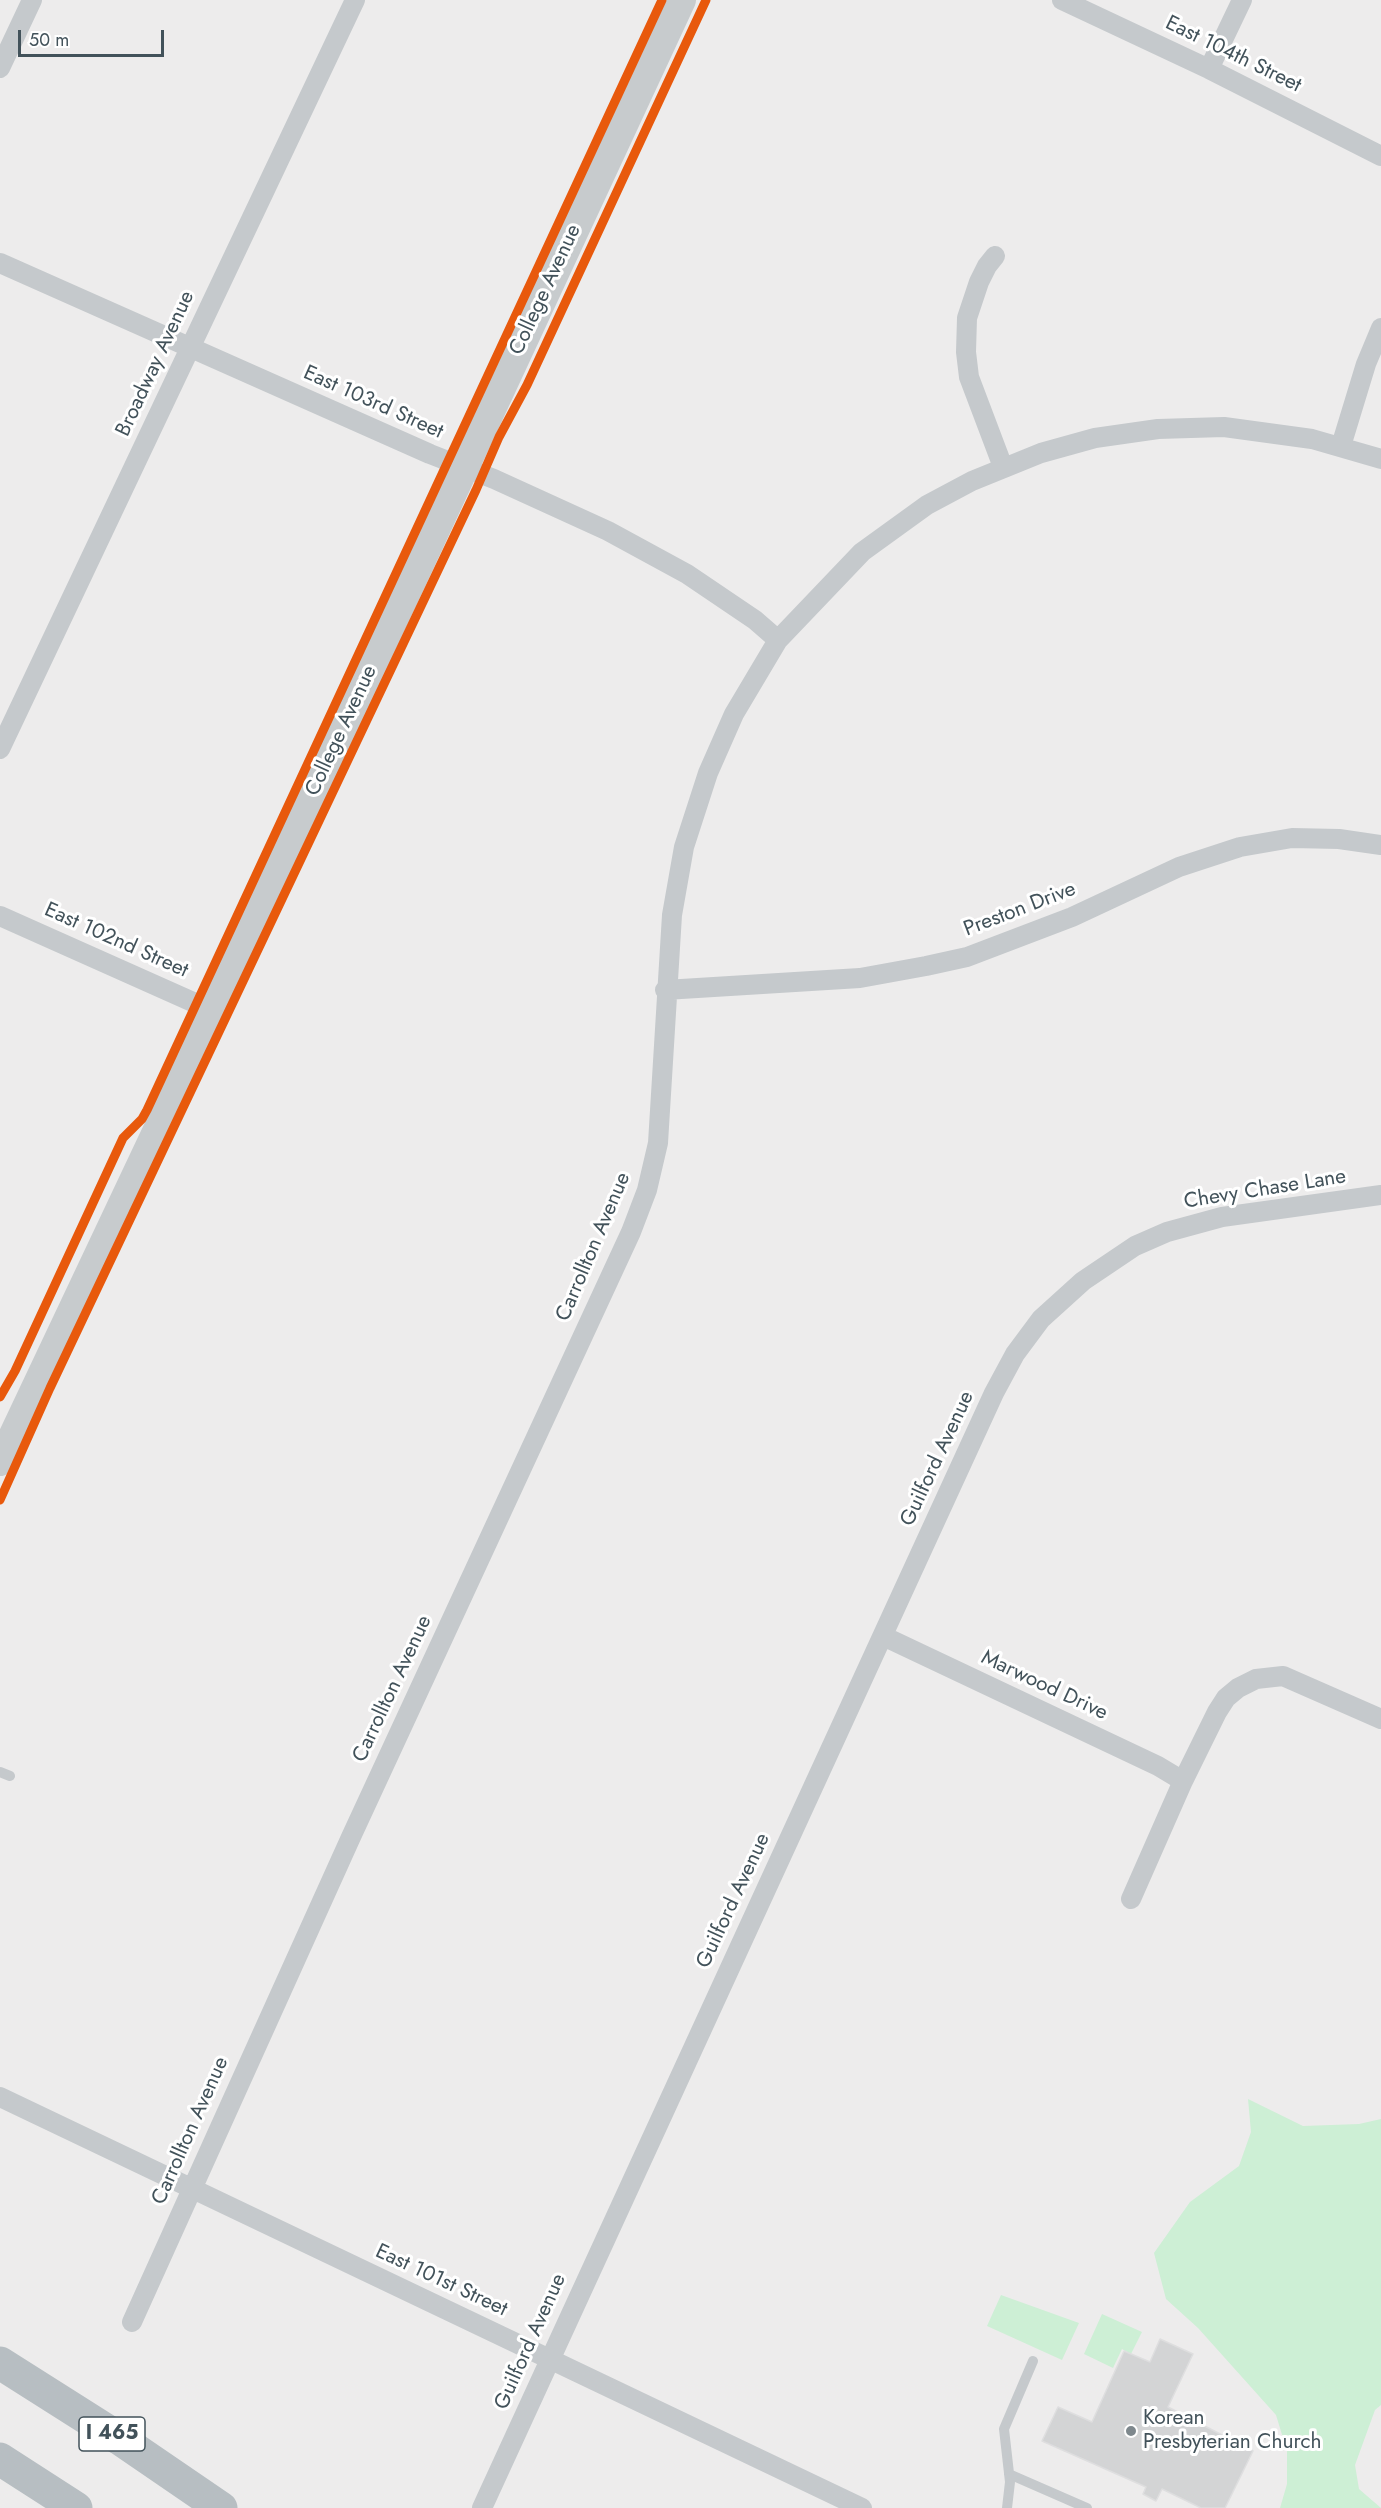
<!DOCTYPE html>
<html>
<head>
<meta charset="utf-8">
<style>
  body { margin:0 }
  #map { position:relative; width:1381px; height:2508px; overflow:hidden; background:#edecec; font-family:Jost,sans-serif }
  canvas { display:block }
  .scale { position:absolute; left:18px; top:30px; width:146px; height:27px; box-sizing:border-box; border:3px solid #42525a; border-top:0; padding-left:8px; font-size:18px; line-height:21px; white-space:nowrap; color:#42525a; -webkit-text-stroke:4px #fff; paint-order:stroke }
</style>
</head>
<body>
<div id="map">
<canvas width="1381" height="2508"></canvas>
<div class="scale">50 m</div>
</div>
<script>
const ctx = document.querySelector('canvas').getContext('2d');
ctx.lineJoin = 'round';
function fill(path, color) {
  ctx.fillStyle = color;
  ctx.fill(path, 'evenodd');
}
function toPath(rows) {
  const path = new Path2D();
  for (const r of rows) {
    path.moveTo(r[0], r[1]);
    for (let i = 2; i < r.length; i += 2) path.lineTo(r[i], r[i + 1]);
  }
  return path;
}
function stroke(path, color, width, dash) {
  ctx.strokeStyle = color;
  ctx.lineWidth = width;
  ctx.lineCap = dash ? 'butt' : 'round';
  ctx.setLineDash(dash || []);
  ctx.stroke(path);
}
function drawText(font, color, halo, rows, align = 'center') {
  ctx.font = font + ' Jost,sans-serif';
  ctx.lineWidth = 6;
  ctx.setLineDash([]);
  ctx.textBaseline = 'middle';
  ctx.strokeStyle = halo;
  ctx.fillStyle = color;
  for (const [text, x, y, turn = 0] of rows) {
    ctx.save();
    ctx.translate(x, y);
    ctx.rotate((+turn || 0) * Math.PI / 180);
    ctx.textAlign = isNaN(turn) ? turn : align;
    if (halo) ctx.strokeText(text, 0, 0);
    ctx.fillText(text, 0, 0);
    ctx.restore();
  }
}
fill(toPath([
  [1248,2099,1303,2126,1359,2124,1381,2119,1381,2405,1375,2410,1355,2465,1359,2489,1381,2508,1280,2508,1287,2484,1287,2451,1276,2415,1198,2328,1166,2299,1154,2253,1190,2202,1239,2166,1251,2132],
  [1001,2295,1079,2323,1062,2360,987,2326],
  [1102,2314,1142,2332,1131,2354,1122,2349,1113,2368,1084,2354]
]), '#cdefd5');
const building = toPath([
  [1160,2339,1193,2354,1168,2407,1253,2451,1225,2508,1201,2508,1162,2489,1156,2501,1143,2494,1146,2487,1042,2441,1058,2407,1092,2422,1124,2351,1150,2362,1160,2339]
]);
fill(building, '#d3d4d5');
stroke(building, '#dededf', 1.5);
stroke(toPath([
  [0,1772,10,1776],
  [1009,2474,1087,2508],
  [1007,2508,1010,2482,1004,2429,1033,2361]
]), '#c5c9cc', 10);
stroke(toPath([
  [1062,0,1209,69,1381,156],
  [0,68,32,0],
  [1209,69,1242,0],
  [995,256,987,266,979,282,967,318,966,352,969,377,1003,467],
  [0,263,430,454,494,479,608,531,687,574,755,620,778,640],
  [1341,446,1366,364,1381,328],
  [0,749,355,0],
  [0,916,213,1011],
  [665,990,860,978,926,966,967,957,1072,917,1179,867,1240,847,1292,838,1339,839,1381,845],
  [883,1636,1158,1766,1183,1781],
  [1131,1899,1183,1781,1217,1712,1226,1698,1238,1688,1256,1679,1283,1676,1381,1719],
  [0,2097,862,2508],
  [132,2322,351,1837,631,1232,647,1190,658,1143,672,915,684,847,708,773,734,714,778,640,862,552,927,505,972,481,1041,453,1095,438,1158,429,1224,427,1312,439,1381,459],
  [482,2508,994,1393,1015,1354,1041,1319,1083,1281,1135,1246,1167,1232,1222,1217,1381,1195]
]), '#c5c9cc', 20);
stroke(toPath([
  [0,1462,188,1064,682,0]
]), '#c7cbcd', 28);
stroke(toPath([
  [0,2363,120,2439,221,2508],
  [0,2459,76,2508]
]), '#b7bec2', 33);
stroke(toPath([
  [0,1397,15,1371,123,1138,142,1119,147,1110,662,0],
  [0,1500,50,1388,476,490,499,437,527,385,706,0]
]), '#e8590c', 9);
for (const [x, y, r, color] of [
  [1131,2431,6,"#7e888d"]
]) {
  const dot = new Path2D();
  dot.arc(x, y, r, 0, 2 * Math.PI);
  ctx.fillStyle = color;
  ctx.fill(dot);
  stroke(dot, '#fff', 2);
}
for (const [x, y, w] of [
  [112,2434,66]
]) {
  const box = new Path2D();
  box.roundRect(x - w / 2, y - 17, w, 34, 4.5);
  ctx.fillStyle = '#fff';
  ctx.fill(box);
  stroke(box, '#42525a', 1.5);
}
drawText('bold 20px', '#42525a', null, [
  ["I 465",112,2434]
]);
drawText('21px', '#42525a', '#fff', [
  ["East 104th Street",1233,55,26],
  ["College Avenue",546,290,-65],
  ["Broadway Avenue",156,364,-65],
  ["East 103rd Street",373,403,24],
  ["College Avenue",342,731,-65],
  ["Preston Drive",1020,910,-21],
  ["East 102nd Street",116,941,24],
  ["Chevy Chase Lane",1265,1190,-9],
  ["Carrollton Avenue",594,1247,-67],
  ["Guilford Avenue",938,1459,-65],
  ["Marwood Drive",1044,1686,25],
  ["Carrollton Avenue",393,1689,-65],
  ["Guilford Avenue",734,1901,-65],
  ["Carrollton Avenue",191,2131,-66],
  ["East 101st Street",441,2281,25],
  ["Guilford Avenue",531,2342,-66]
]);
drawText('21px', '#42525a', '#fff', [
  ["Korean",1143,2419],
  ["Presbyterian Church",1143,2443]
], 'left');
</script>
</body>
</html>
